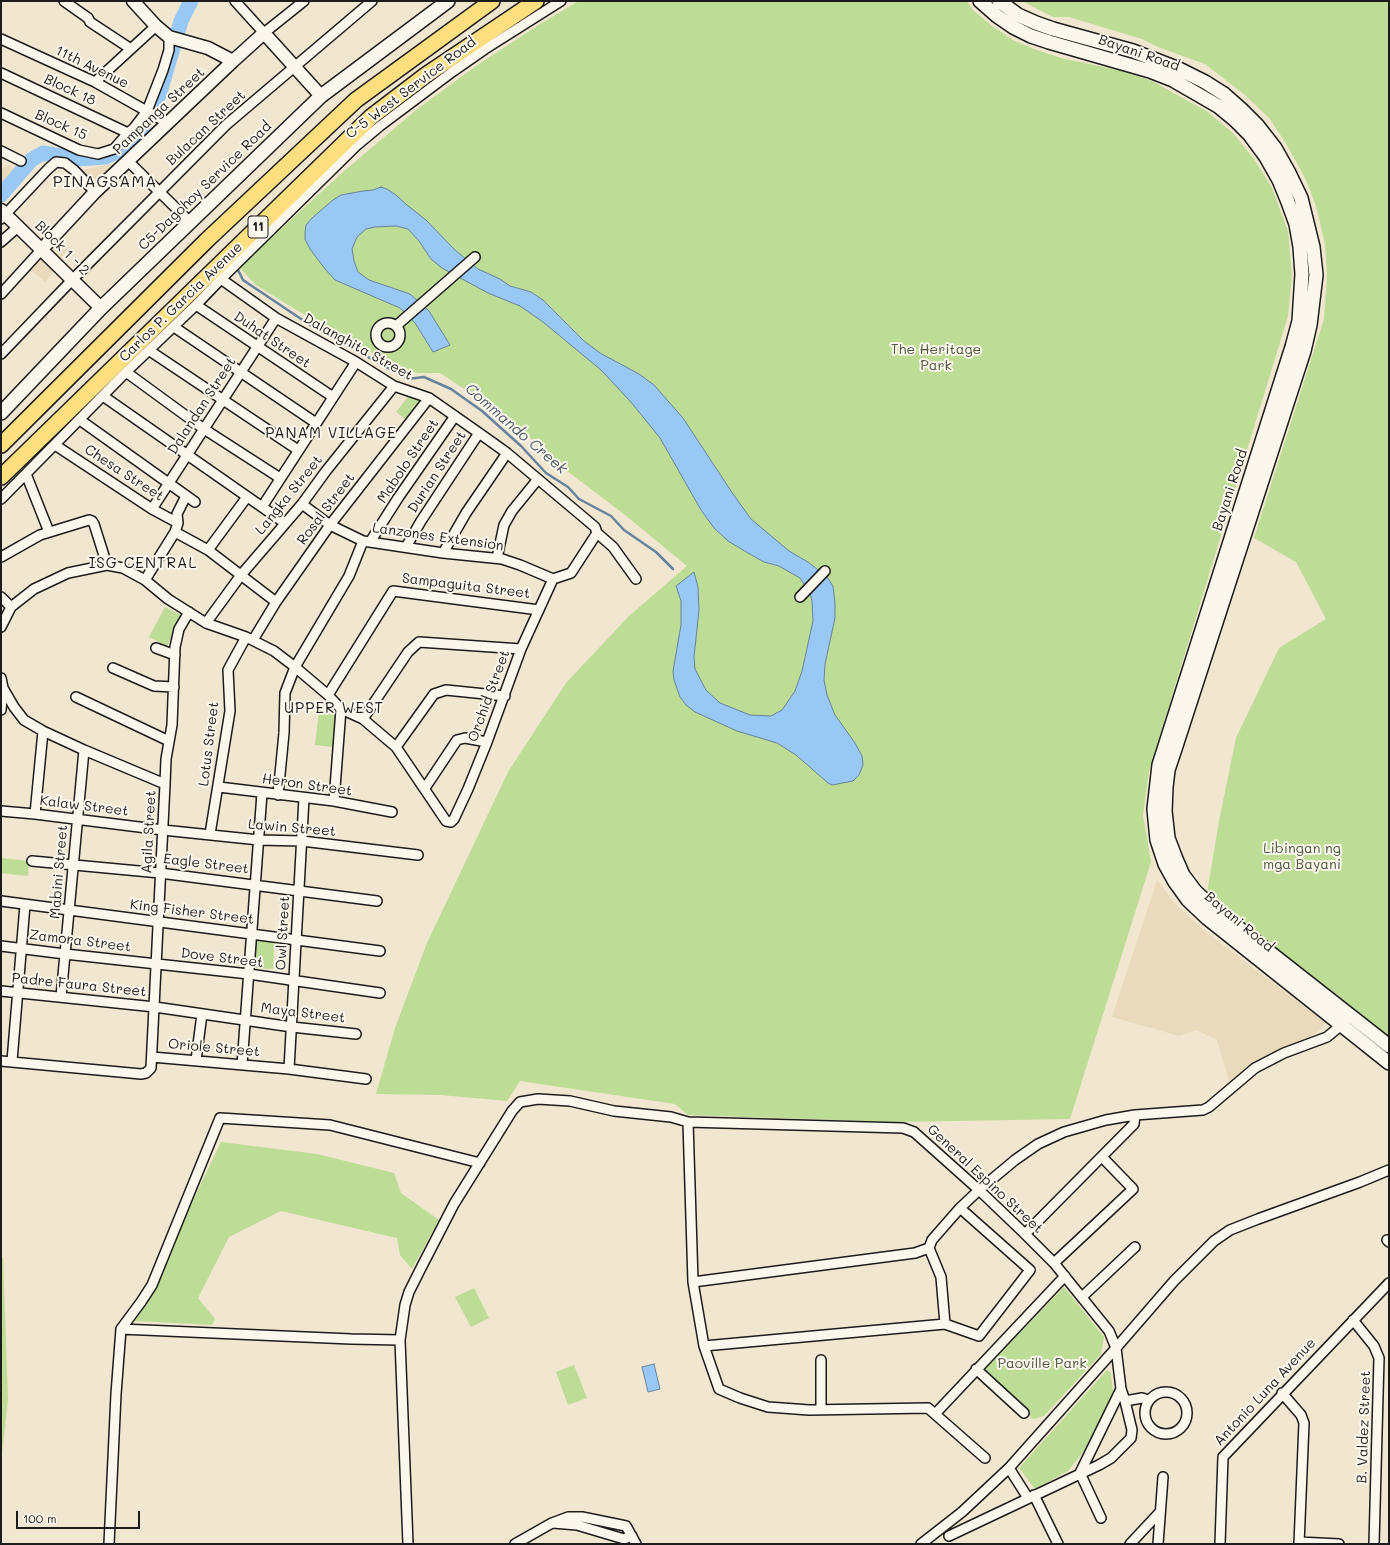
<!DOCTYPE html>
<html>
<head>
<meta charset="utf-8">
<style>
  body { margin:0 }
  #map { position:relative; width:1390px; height:1545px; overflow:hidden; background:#f1e6d0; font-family:Mali,sans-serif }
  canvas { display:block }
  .frame { position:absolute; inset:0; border:2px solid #1c1c1c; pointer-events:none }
  .scale { position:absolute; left:16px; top:1511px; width:124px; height:18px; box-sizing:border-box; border:2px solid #1c1c1c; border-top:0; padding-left:5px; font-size:12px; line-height:14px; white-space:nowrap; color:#1c1c1c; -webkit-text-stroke:3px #fbf7ec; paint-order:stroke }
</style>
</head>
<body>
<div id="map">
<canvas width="1390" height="1545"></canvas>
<div class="frame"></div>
<div class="scale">100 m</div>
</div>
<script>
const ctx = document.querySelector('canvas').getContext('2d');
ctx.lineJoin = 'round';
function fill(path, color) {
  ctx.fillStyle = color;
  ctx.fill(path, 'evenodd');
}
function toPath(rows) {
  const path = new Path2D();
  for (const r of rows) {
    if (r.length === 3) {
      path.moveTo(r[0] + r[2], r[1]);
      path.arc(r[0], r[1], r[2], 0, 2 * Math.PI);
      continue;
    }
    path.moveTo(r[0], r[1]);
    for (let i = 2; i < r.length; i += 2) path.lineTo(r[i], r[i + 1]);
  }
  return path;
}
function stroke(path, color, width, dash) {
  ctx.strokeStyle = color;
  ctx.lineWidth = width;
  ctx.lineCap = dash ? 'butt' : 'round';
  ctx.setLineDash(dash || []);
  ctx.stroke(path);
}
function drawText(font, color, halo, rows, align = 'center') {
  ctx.font = font + ' Mali,sans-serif';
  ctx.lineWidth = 4;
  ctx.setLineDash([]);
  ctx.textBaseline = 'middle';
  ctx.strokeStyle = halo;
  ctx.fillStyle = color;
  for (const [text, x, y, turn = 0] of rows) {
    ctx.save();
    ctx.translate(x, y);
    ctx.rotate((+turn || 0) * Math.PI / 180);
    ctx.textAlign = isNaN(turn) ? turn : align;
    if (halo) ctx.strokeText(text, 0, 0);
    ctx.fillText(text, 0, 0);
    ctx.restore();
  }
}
fill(toPath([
  [124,162,96,186,81,170],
  [9,165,18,171,1,188,1,169],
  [59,239,69,249,59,259,49,249],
  [42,257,54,272,45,282,30,269],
  [1157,880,1178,907,1210,935,1326,1023,1316,1033,1303,1041,1269,1055,1250,1065,1229,1081,1217,1040,1196,1030,1179,1036,1112,1017]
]), '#eadabc');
fill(toPath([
  [579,1,967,1,973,10,992,26,1013,40,1034,49,1061,58,1123,71,1152,81,1208,112,1233,133,1254,159,1272,188,1288,231,1292,275,1288,316,1149,771,1143,815,1151,862,1070,1119,896,1122,688,1115,675,1104,520,1081,507,1101,441,1095,376,1094,395,1028,427,943,508,772,566,683,629,616,687,566,625,515,566,470,507,417,440,373,417,373,377,356,293,308,256,285,239,267,342,173,416,110,476,66,540,24],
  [1022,1,1389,1,1389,1037,1267,942,1207,893,1219,821,1236,738,1279,648,1326,619,1296,562,1254,538,1324,319,1327,275,1325,244,1316,206,1306,180,1288,147,1270,119,1245,95,1205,64,1158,47,1142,39,1069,17,1053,17],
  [411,393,423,402,408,421,396,412],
  [165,607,182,616,167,646,149,637],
  [319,710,336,712,333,747,315,745],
  [1,858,29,861,28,876,1,873],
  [257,933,275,934,273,969,254,968],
  [221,1142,317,1154,394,1173,401,1193,439,1220,412,1269,400,1255,397,1238,281,1211,229,1237,198,1298,215,1319,212,1325,135,1321],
  [1,1257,3,1258,8,1400,1,1462],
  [1064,1287,1104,1337,1101,1354,1044,1416,1033,1419,983,1371],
  [474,1288,489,1318,471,1327,455,1297],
  [574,1365,587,1398,568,1405,556,1372],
  [1107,1370,1111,1373,1113,1392,1088,1446,1068,1471,1035,1489,1019,1468]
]), '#bddc95');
const water = toPath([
  [381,187,387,189,396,195,407,205,426,220,455,250,478,269,500,279,510,286,531,292,543,300,584,341,600,353,639,374,654,385,683,418,733,494,751,519,789,551,808,562,827,577,833,586,835,603,835,618,825,664,824,680,827,695,835,715,855,743,862,756,863,765,859,775,853,781,832,785,828,783,796,755,777,743,737,731,695,712,686,705,680,697,674,680,673,671,681,625,681,601,676,586,694,572,698,587,699,610,694,657,695,669,706,690,720,703,750,715,771,716,782,710,795,691,802,671,813,621,812,601,810,593,800,578,779,566,764,562,748,553,728,541,714,528,701,510,660,438,630,401,601,370,543,322,520,306,488,293,442,268,431,259,419,241,408,229,396,226,375,227,366,229,357,237,352,249,354,261,358,272,369,280,410,294,429,311,450,345,433,352,415,323,400,308,335,280,325,269,310,249,305,239,305,232,306,225,312,218,333,200,341,195,363,191,373,190,381,187],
  [654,1364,660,1389,648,1392,642,1367,654,1364]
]);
fill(water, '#99c8f5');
stroke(water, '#67839e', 1);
stroke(toPath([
  [236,266,243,280,313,327,408,379,424,377,451,389,482,411,521,446,546,473,568,487,579,499,611,516,624,530,656,552,673,569]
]), '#67839e', 2.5);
stroke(toPath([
  [150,111,159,95,181,21,191,1],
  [1,195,31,160,43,153,77,159,106,157,117,152,142,129,150,113]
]), '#99c8f5', 15);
const minor = toPath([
  [64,1,88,18,90,22,131,49],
  [235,1,264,33,304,1],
  [1,39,95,82,168,123],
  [1,73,128,133],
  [95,82,156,26],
  [1,113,79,150,98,154,114,149,128,133,134,128,147,111,163,70,169,50,169,37],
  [1,151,21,161],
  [128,161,190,222],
  [1,219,48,169,56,162,65,163,74,170,95,192],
  [1,242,19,226],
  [221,279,276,318,356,362,394,386,429,398,479,433,507,453,595,527,597,533,571,573,553,579],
  [1,294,42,249],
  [196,305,333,397],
  [388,335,12],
  [396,326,475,257],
  [174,327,316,423],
  [150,351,298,450],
  [1,354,73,279,226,125,372,1],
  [126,372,204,429,280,478],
  [103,396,285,523],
  [80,420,195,502],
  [55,445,152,509,178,523],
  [26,474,49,532],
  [1,499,126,372,196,305,221,279,356,146,380,126,452,72,485,49,561,1],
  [302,504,330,525,363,541,443,553,502,559,520,565,553,579],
  [262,507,356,362],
  [152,509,276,318],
  [175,532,208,550,276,602],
  [597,533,613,547,636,579],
  [370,542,398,498,455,416],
  [406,547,421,521,479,433],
  [208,550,247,497],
  [443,553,466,513,507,453],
  [1,557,40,535,89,520,92,521,94,524,107,565],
  [497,558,504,525,512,511,538,479],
  [145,580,175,532,178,523,177,514,186,496],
  [1,597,11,607],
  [800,597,825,571],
  [206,623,241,575,302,504,326,471,394,386],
  [1,627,11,607,34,589,68,573,107,565,123,568,145,580,168,599,206,623,246,637,274,651,295,667,328,695,341,709,363,719,396,747,446,821,451,822,454,819,468,789,487,742,521,649,553,579],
  [253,640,276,602,330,525,429,398],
  [156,648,175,655],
  [113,668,154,686,174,687],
  [1,678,3,688,14,707,24,720,43,731,84,750,165,784],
  [328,695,393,591,539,610],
  [76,697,169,741],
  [1,710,3,688],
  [363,719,408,652,419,642,521,649],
  [396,747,434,694,446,690,505,696],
  [219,787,334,801,392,812],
  [425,788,457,740,465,738,487,742],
  [278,795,284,733,285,693,295,667,349,576,363,541],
  [334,801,341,709],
  [1,811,35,814,163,830,259,840,302,841,418,855],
  [35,814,43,731],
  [210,834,230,711,228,670,246,637],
  [32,861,160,873,377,901],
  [1,901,380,951],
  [1,946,65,954,249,974,380,993],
  [1,991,155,1007,292,1027,356,1034],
  [61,997,84,750],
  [152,1057,289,1069,366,1079],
  [196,1060,202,1014],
  [1,1061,141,1074,146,1073,151,1068,165,784,166,759,172,725,175,647,179,629,189,612],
  [12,1061,25,905],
  [242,1065,262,793],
  [289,1069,304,798],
  [688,1122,693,1282,704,1346,719,1389,740,1398,768,1407,809,1410,928,1408,985,1458],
  [1025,1234,1134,1124,1135,1115],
  [1387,1240,1389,1242],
  [929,1248,941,1277,945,1324],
  [1054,1263,1133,1189,1102,1157],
  [693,1282,915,1253,929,1248,932,1240,960,1208,979,1190,1015,1160,1038,1144,1064,1132,1106,1120,1135,1115,1203,1110,1209,1107,1255,1068,1284,1053,1327,1037,1345,1022],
  [1082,1297,1135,1247],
  [1353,1320,1374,1346,1379,1358,1374,1544],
  [121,1329,351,1339,400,1340],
  [704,1346,945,1324,979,1336,1030,1270,960,1208],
  [821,1360,821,1410],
  [976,1369,1024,1413],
  [1166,1413,21],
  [1282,1393,1301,1415,1304,1423,1299,1544],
  [1125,1401,1142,1398,1149,1400],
  [935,1414,1065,1276],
  [1009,1468,1028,1498],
  [1034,1495,1058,1544],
  [1101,1518,1080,1473,1121,1389],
  [553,1523,577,1525,624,1539,632,1536],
  [1299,1542,1339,1544],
  [109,1544,116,1394,121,1329,141,1302,152,1285,220,1118,330,1125,480,1163],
  [408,1544,400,1340,405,1305,409,1292,421,1268,454,1204,512,1111,520,1102,538,1099,570,1101,614,1111,671,1117,688,1122,903,1128,914,1132,979,1190,1025,1234,1054,1263,1109,1331,1116,1348,1121,1389,1125,1401,1132,1430,1131,1438,1111,1458,1099,1465,949,1536],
  [515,1544,552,1523,568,1517,582,1517,626,1526,636,1544],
  [921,1544,962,1512,1009,1468,1116,1348,1174,1281,1214,1241,1230,1230,1258,1219,1360,1182,1389,1170],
  [1130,1544,1159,1513],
  [1158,1544,1163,1477],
  [1220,1544,1223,1457,1389,1283]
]);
const tertiary = toPath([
  [133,1,156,26,169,37,208,48,233,61],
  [1,210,101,308],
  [42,249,95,192,233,61,264,33,321,96]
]);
const secondary = toPath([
  [980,1,997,16,1013,27,1031,36,1049,42,1150,71,1173,80,1218,106,1235,120,1249,134,1266,157,1279,180,1288,202,1296,224,1300,247,1302,274,1299,321,1292,347,1159,765,1154,809,1157,840,1165,864,1175,882,1188,900,1207,918,1389,1063],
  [999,1,1018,15,1036,23,1053,29,1133,51,1179,69,1205,82,1224,94,1241,109,1257,125,1275,148,1289,173,1301,198,1313,247,1316,275,1310,325,1304,351,1175,749,1168,770,1166,787,1165,811,1168,838,1176,859,1183,875,1195,891,1212,907,1389,1046],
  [1,413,101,308,321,96,448,1]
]);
const primary = toPath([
  [1,445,207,240,356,100,492,1],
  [1,477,371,117,426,75,536,1]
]);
stroke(minor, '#1c1c1c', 12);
stroke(tertiary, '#1c1c1c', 15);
stroke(secondary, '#1c1c1c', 16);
stroke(primary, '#1c1c1c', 18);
stroke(minor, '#fbf7ec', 9);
stroke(tertiary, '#fbf7ec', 12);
stroke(secondary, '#fbf7ec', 13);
stroke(primary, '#fddf80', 15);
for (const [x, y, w] of [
  [258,227,20]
]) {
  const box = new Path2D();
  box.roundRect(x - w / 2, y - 11, w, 22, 3);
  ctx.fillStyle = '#fbf7ec';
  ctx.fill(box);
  stroke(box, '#1c1c1c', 1);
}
drawText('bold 13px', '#1c1c1c', null, [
  ["11",258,227]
]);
drawText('14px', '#1c1c1c', '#fbf7ec', [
  ["Bayani Road",1139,53,19],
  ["11th Avenue",92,67,26],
  ["C-5 West Service Road",411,88,-37],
  ["Block 18",70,90,25],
  ["Pampanga Street",159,111,-43],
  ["Block 15",61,125,24],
  ["Bulacan Street",206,128,-43],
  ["C5-Dagohoy Service Road",205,186,-44],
  ["Block 1 - 2",62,248,45],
  ["Carlos P. Garcia Avenue",181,302,-44],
  ["Duhat Street",272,340,34],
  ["Dalanghita Street",358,347,29],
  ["Dalandan Street",202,406,-57],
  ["Mabolo Street",408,461,-56],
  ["Durian Street",437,472,-57],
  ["Chesa Street",124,473,33],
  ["Bayani Road",1230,490,-72],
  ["Langka Street",289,495,-51],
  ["Rosal Street",326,509,-53],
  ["Lanzones Extension",438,537,8],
  ["Sampaguita Street",466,586,7],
  ["Orchid Street",489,696,-70],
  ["Lotus Street",209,744,-83],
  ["Heron Street",307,785,8],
  ["Kalaw Street",84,806,7],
  ["Lawin Street",292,828,5],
  ["Agila Street",149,832,-87],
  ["Eagle Street",206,864,7],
  ["Mabini Street",59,872,-85],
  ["King Fisher Street",192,912,7],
  ["Bayani Road",1239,922,40],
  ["Owl Street",283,933,-87],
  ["Zamora Street",80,941,7],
  ["Dove Street",222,958,7],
  ["Padre Faura Street",79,985,6],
  ["Maya Street",303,1013,7],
  ["Oriole Street",214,1048,5],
  ["General Espino Street",985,1179,43],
  ["Antonio Luna Avenue",1265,1392,-47],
  ["B. Valdez Street",1364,1427,-88]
]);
drawText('14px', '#4c5640', '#fbf7ec', [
  ["The Heritage",936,350],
  ["Park",936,366],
  ["Libingan ng",1302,849],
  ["mga Bayani",1302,865],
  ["Paoville Park",1042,1364]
]);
drawText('italic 15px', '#485868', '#fbf7ec', [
  ["Commando Creek",516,429,41]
]);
ctx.letterSpacing = '1px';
drawText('15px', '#1c1c1c', '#fbf7ec', [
  ["PANAM VILLAGE",331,433],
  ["ISG CENTRAL",143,563],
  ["UPPER WEST",334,708]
]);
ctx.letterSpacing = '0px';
ctx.letterSpacing = '1px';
drawText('16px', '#1c1c1c', '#fbf7ec', [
  ["PINAGSAMA",105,182]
]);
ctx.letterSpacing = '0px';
</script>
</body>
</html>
